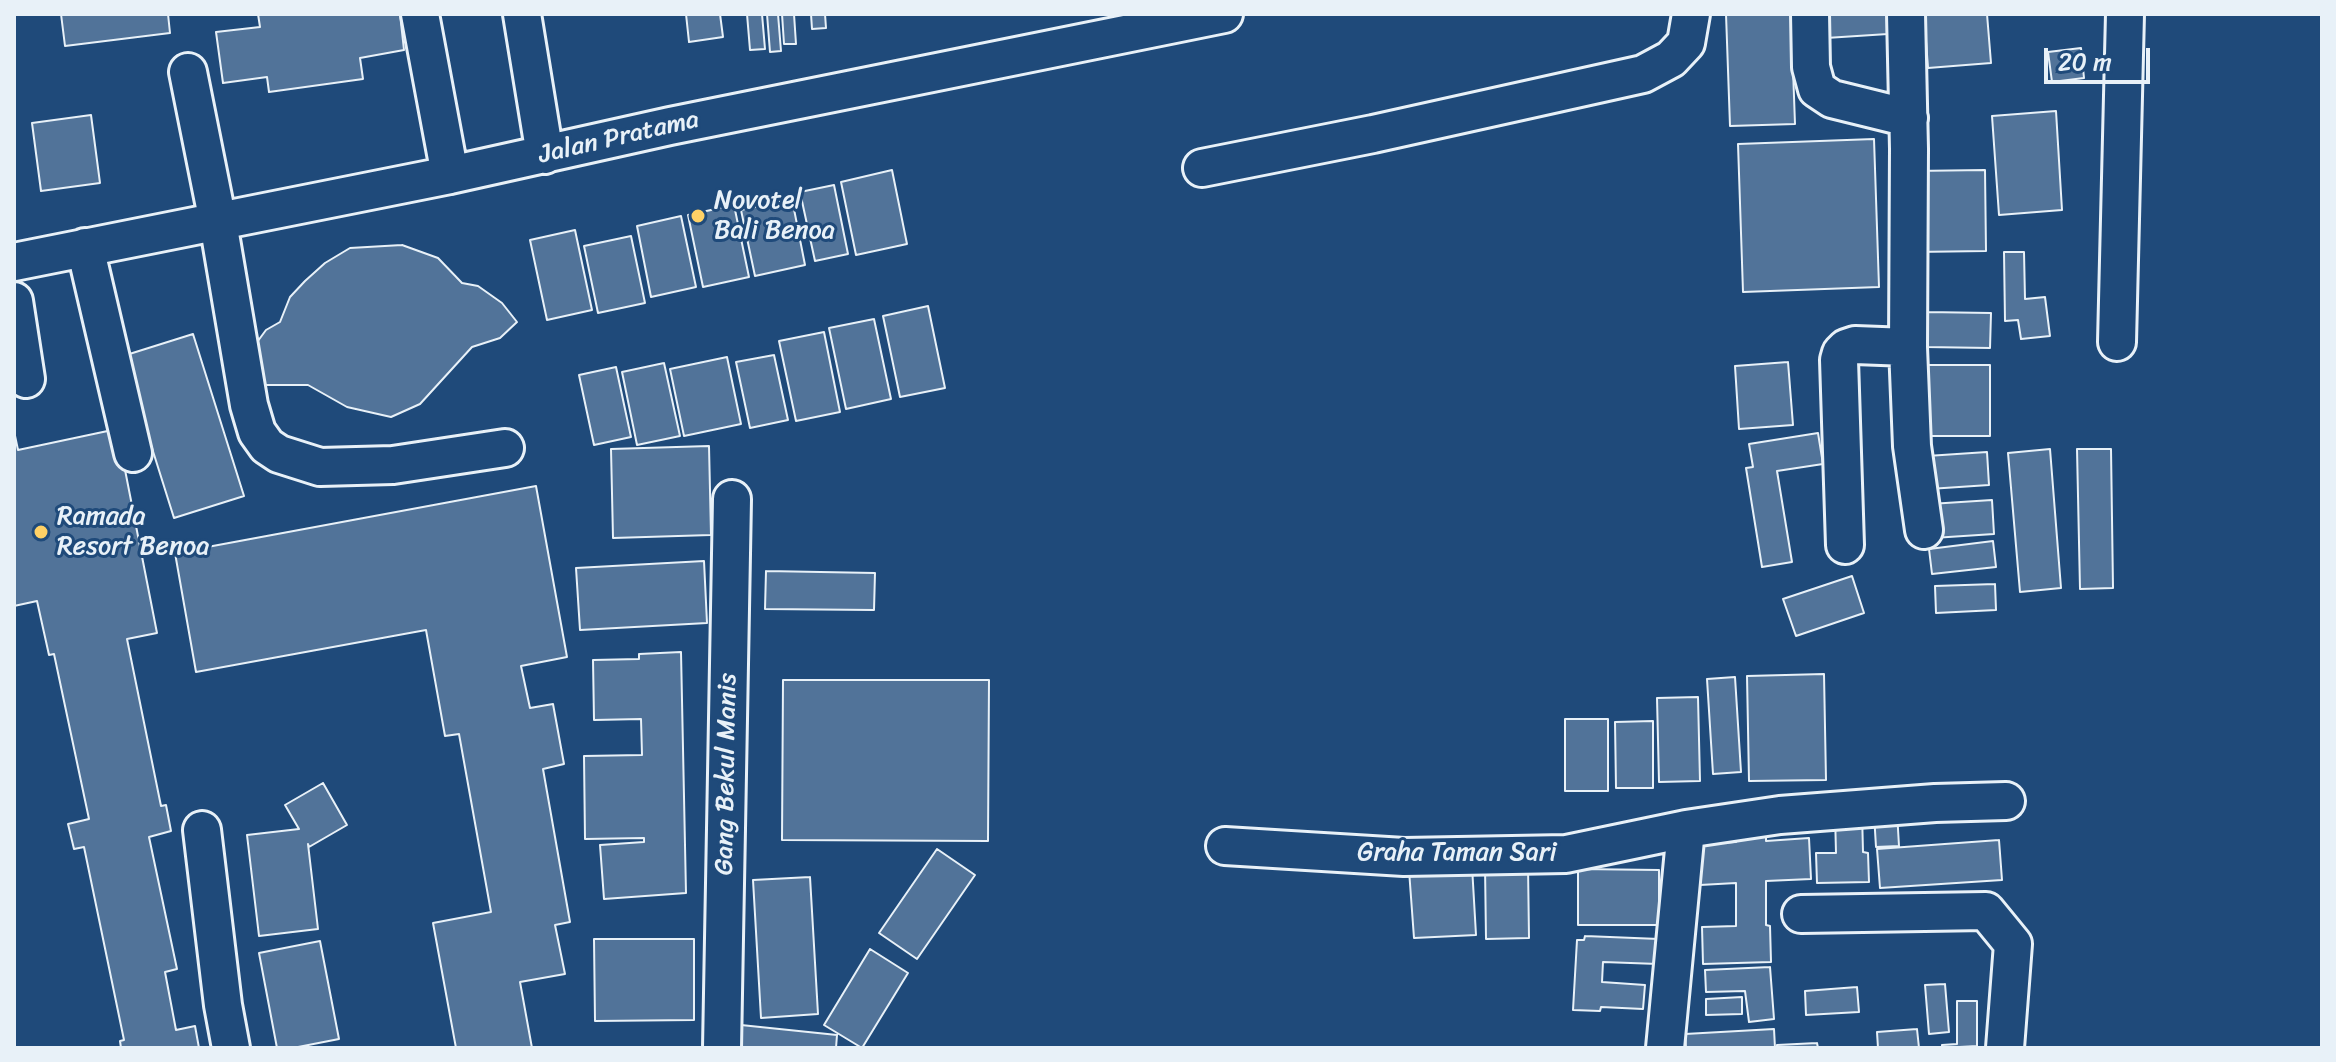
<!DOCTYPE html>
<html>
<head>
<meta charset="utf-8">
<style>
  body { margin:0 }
  #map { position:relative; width:2336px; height:1062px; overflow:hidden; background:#1f4a7a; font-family:Sriracha,sans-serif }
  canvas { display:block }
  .frame { position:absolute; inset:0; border:16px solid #e8f1f8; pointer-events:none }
  .scale { position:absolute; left:2044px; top:48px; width:106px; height:36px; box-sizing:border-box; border:4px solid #e8f1f8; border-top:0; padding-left:10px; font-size:24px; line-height:28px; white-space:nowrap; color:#e8f1f8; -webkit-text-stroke:6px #1f4a7a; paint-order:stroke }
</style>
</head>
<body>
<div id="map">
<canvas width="2336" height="1062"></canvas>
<div class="frame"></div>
<div class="scale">20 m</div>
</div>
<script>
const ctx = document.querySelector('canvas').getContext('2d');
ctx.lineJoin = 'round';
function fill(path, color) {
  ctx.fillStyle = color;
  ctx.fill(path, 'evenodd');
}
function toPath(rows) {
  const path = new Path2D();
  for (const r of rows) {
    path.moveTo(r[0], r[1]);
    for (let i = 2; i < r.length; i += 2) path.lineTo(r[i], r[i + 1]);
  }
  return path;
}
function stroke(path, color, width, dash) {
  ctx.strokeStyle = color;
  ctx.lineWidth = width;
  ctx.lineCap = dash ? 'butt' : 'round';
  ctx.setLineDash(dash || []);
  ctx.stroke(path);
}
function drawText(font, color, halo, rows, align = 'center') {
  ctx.font = font + ' Sriracha,sans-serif';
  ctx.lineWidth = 6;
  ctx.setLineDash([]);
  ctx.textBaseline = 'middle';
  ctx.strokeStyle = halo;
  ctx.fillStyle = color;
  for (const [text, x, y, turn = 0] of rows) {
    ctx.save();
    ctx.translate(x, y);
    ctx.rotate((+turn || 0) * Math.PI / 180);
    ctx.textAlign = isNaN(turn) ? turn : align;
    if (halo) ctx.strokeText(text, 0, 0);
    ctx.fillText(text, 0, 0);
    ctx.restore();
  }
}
const building = toPath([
  [61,14,168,14,170,33,65,46,61,14],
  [258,14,400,14,404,50,360,58,363,79,269,92,267,77,223,83,216,32,260,27,258,14],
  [686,14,720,14,723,37,689,42,686,14],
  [747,14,762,14,765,49,750,50,747,14],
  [767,14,778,14,781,51,770,52,767,14],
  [782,14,794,14,796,44,784,44,782,14],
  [811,14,825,14,826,28,812,29,811,14],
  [1726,14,1791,14,1795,124,1730,126,1726,14],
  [1825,14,1887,14,1888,34,1826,38,1825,14],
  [1924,14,1987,14,1991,63,1928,68,1924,14],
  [2081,48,2084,78,2052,82,2048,52,2081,48],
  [2056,111,2062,210,1999,215,1992,116,2056,111],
  [91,115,100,183,41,191,32,123,91,115],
  [1874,139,1879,287,1743,292,1738,144,1874,139],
  [892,170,907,244,856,255,841,182,892,170],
  [1985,170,1986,251,1914,252,1913,171,1985,170],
  [834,185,848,254,815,261,800,192,834,185],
  [792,199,805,265,755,276,741,210,792,199],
  [734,205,749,277,703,287,688,215,734,205],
  [681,216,696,287,651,297,637,226,681,216],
  [575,230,592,310,547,320,530,240,575,230],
  [631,236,645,303,598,313,584,246,631,236],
  [402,245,438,258,462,283,478,286,502,303,517,322,500,338,472,347,420,404,391,417,347,407,308,385,261,385,252,349,266,330,280,322,290,297,305,281,325,263,350,248,402,245],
  [2004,252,2024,252,2025,299,2045,297,2050,336,2021,339,2018,320,2005,321,2004,252],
  [928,306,945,388,900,397,883,316,928,306],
  [1926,312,1991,313,1990,348,1925,347,1926,312],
  [874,319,891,399,846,409,829,328,874,319],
  [824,332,840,412,796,421,779,341,824,332],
  [193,334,244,496,174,518,123,356,193,334],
  [774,355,788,420,750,428,736,362,774,355],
  [727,357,741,424,684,436,670,369,727,357],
  [1788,362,1793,425,1739,429,1735,366,1788,362],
  [664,363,680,436,637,445,622,372,664,363],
  [1927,365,1990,365,1990,436,1927,436,1927,365],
  [616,367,631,437,594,445,579,375,616,367],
  [117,429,157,633,127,639,161,806,166,805,171,831,149,837,177,969,165,972,176,1030,195,1026,199,1048,121,1048,120,1041,124,1040,84,847,74,849,68,824,89,819,54,654,49,655,37,601,14,606,14,431,18,450,117,429],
  [1818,433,1823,464,1777,471,1792,562,1762,567,1746,468,1753,467,1749,444,1818,433],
  [709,446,711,535,613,538,611,449,709,446],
  [2050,449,2061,588,2020,592,2008,453,2050,449],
  [2077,449,2111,449,2113,588,2080,589,2077,449],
  [1987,452,1989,485,1929,489,1927,456,1987,452],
  [536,486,567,657,521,666,530,708,553,704,564,764,543,769,570,922,555,925,565,974,520,982,532,1048,456,1048,433,923,491,912,459,734,445,736,426,630,196,672,175,553,536,486],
  [1992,500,1994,534,1933,538,1930,504,1992,500],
  [1993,541,1996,567,1932,574,1929,549,1993,541],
  [704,561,707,623,580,630,576,568,704,561],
  [766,571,875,573,874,610,765,609,766,571],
  [1852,576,1864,613,1796,636,1783,599,1852,576],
  [1995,584,1996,610,1936,613,1935,586,1995,584],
  [681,652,686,893,604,899,600,845,644,842,644,838,585,839,584,756,642,755,641,719,594,720,593,660,639,659,639,654,681,652],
  [1824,674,1826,780,1749,781,1747,676,1824,674],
  [1735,677,1741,772,1713,774,1707,679,1735,677],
  [783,680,989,680,988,841,782,840,783,680],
  [1698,697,1700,781,1659,782,1657,698,1698,697],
  [1565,719,1608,719,1608,791,1565,791,1565,719],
  [1653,721,1653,788,1616,788,1615,722,1653,721],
  [323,783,347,825,309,847,308,844,318,929,259,936,247,835,299,829,285,805,323,783],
  [1897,812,1899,846,1876,847,1874,814,1897,812],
  [1862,813,1863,852,1868,853,1869,882,1817,883,1816,853,1836,853,1835,814,1862,813],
  [1736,826,1766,826,1766,841,1809,838,1811,879,1766,881,1766,925,1770,926,1771,962,1703,964,1702,927,1736,926,1736,883,1700,885,1698,844,1736,842,1736,826],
  [1999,840,2002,880,1880,888,1877,849,1999,840],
  [937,849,975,875,917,959,879,933,937,849],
  [1528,865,1529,938,1486,939,1485,866,1528,865],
  [1472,866,1476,935,1414,938,1409,870,1472,866],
  [1578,869,1659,870,1659,925,1578,925,1578,869],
  [810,877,818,1014,761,1018,753,880,810,877],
  [1585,936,1659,939,1658,964,1603,962,1602,982,1645,985,1643,1009,1601,1007,1600,1011,1573,1010,1577,940,1584,940,1585,936],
  [594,939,694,939,694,1020,595,1021,594,939],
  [320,941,339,1039,293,1048,277,1048,259,953,320,941],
  [870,949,908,973,862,1048,824,1025,870,949],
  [1770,967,1774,1019,1749,1022,1745,991,1706,992,1705,970,1770,967],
  [1945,984,1949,1032,1929,1034,1925,985,1945,984],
  [1857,987,1859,1012,1806,1015,1805,991,1857,987],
  [1742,997,1742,1014,1706,1015,1706,999,1742,997],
  [1957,1001,1977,1001,1977,1046,1942,1048,1942,1045,1957,1044,1957,1001],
  [741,1025,837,1035,836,1048,739,1048,741,1025],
  [1774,1029,1775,1048,1686,1048,1685,1034,1774,1029],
  [1917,1029,1919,1048,1878,1048,1877,1032,1917,1029],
  [1817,1043,1818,1048,1777,1048,1777,1045,1817,1043]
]);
fill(building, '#517399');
stroke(building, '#e8f1f8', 2);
const minor = toPath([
  [420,14,450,175],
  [522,14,545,155],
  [1810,14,1811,67,1817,89,1832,99,1909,118],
  [1906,14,1909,149,1908,347,1912,446,1924,530],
  [188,72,218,222,249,405,257,432,267,446,279,454,320,467,393,465,505,448],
  [1202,168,1373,134,1643,74,1671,59,1686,43,1691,14],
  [85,247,133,453],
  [14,262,450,175,670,126,1224,14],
  [14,301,26,379],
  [2117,342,2125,14],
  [1845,545,1839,360,1841,353,1846,348,1855,345,1908,347],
  [202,830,223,1005,231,1048],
  [1225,846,1404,857,1566,854,1686,829,1780,815,1935,803,2006,801],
  [1801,914,1986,911,2013,944,2005,1048],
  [722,1048,732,499],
  [1665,1048,1686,829]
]);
stroke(minor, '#e8f1f8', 42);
stroke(minor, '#1f4a7a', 36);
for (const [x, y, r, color] of [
  [698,216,8,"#ffd166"],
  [41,532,8,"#ffd166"]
]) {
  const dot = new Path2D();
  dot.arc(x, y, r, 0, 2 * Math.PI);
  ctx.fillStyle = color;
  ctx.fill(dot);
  stroke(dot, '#1f4a7a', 3);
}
drawText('26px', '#e8f1f8', '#1f4a7a', [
  ["Jalan Pratama",619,138,-13],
  ["Gang Bekul Manis",727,774,-89],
  ["Graha Taman Sari",1457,853]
]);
drawText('26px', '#e8f1f8', '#1f4a7a', [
  ["Novotel",714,201],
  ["Bali Benoa",714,231],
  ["Ramada",57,517],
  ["Resort Benoa",57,547]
], 'left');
</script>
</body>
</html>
